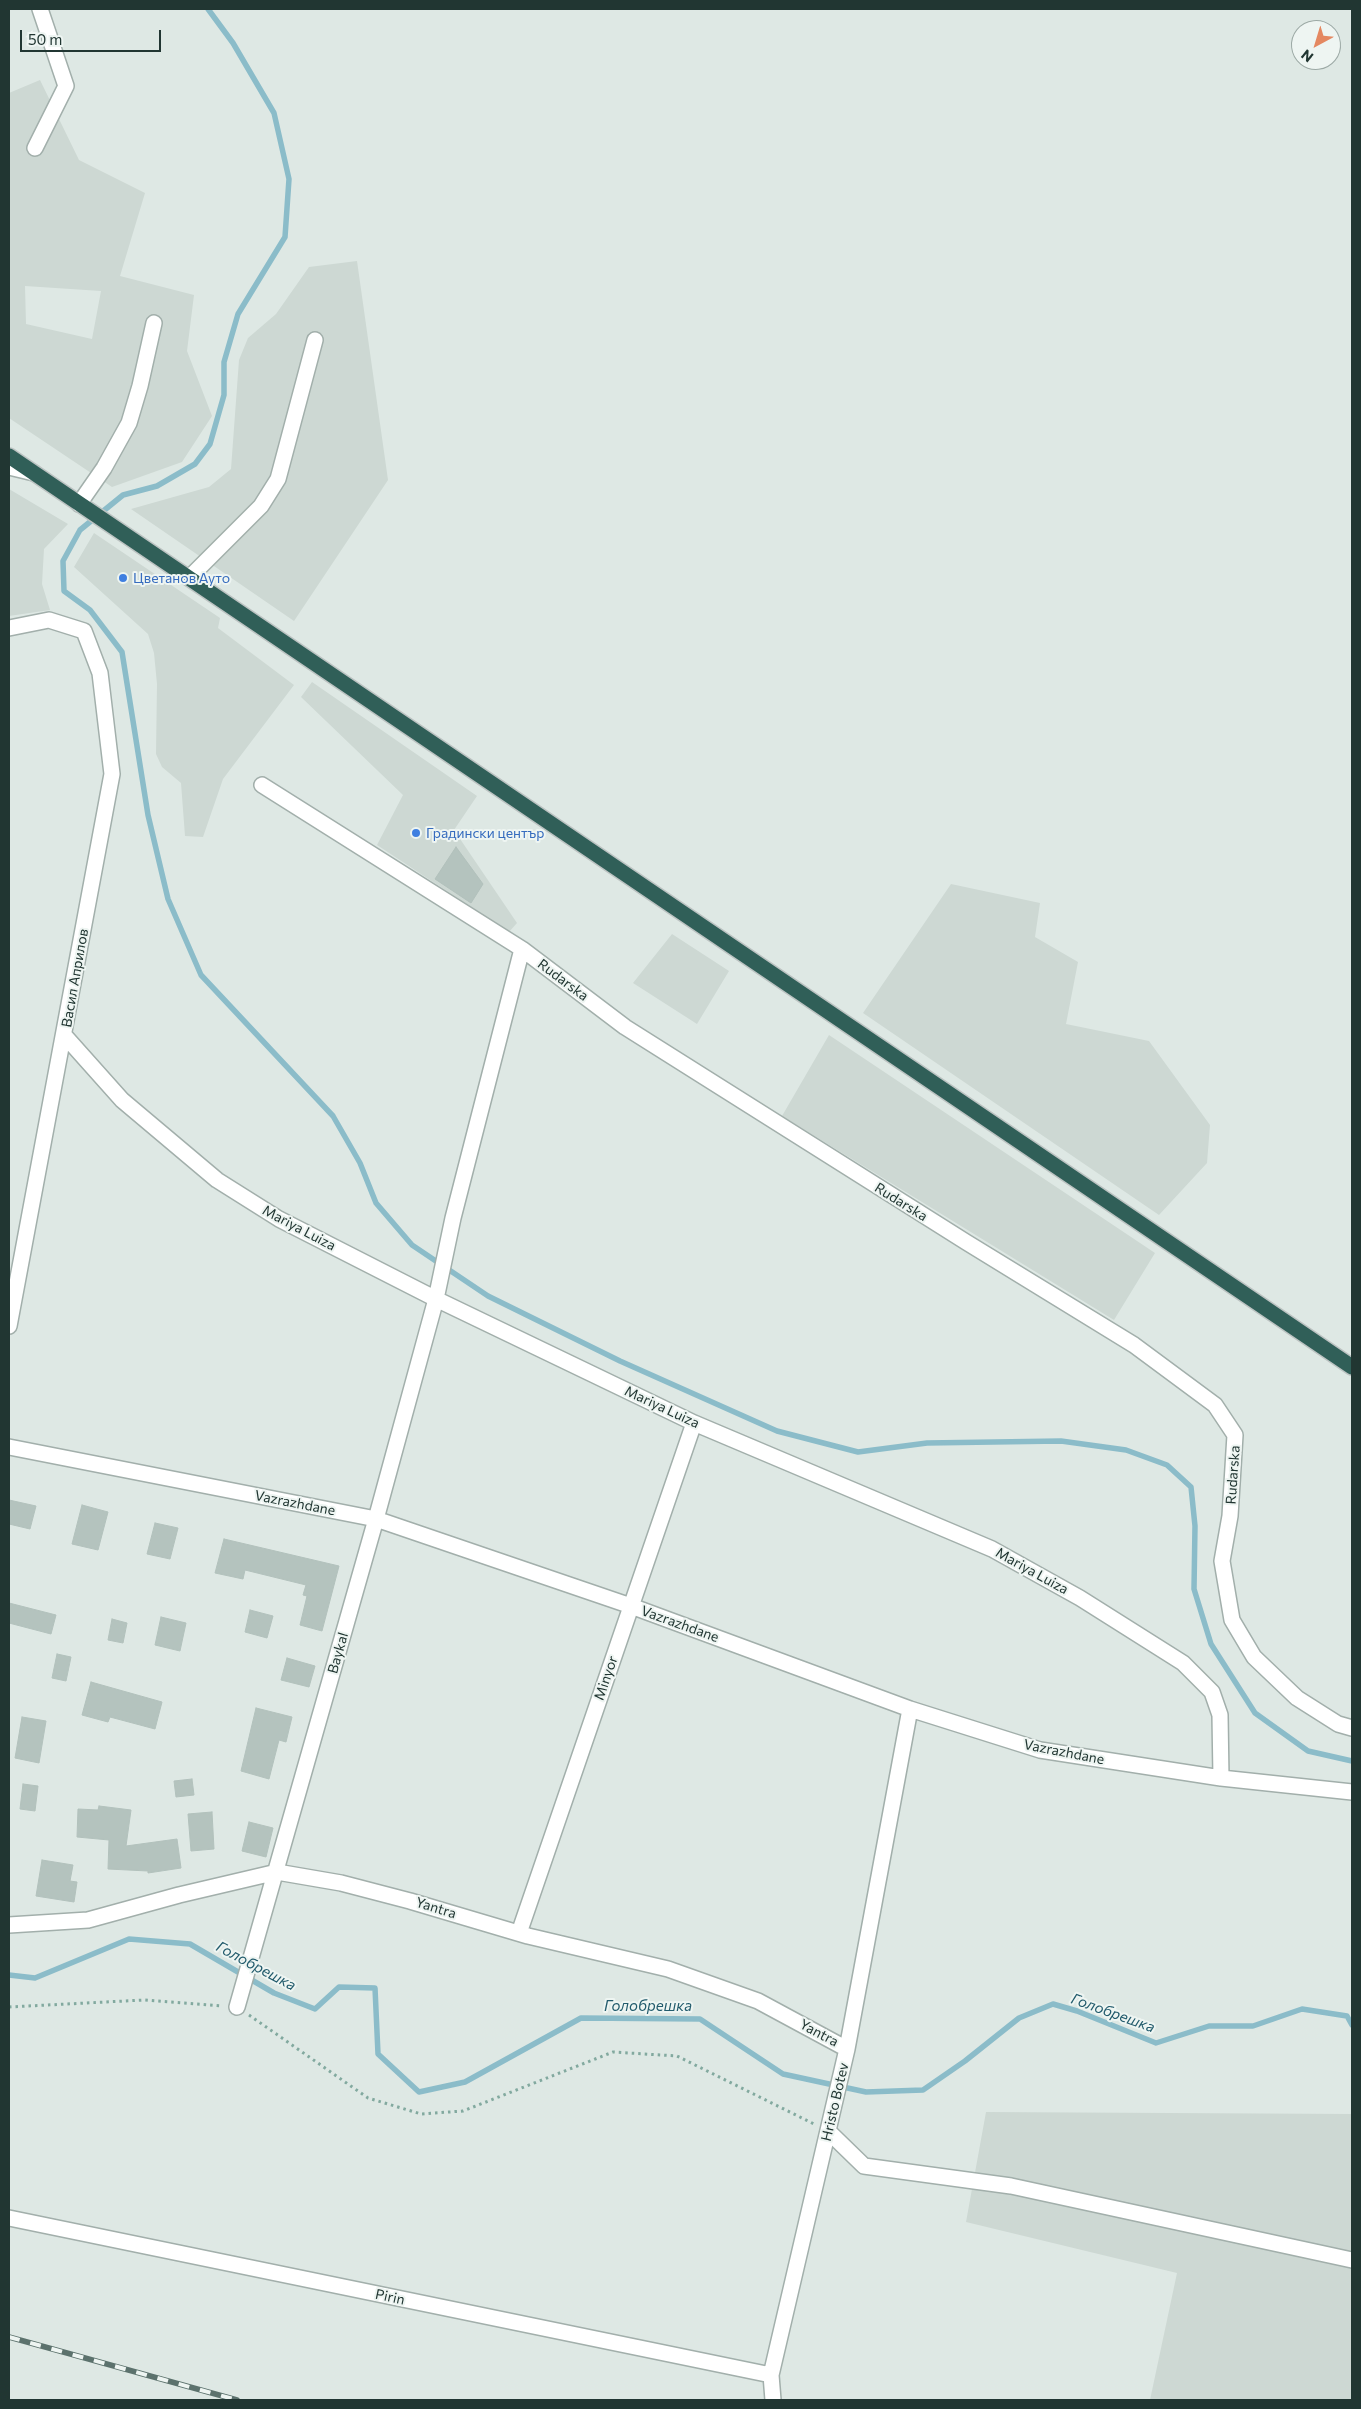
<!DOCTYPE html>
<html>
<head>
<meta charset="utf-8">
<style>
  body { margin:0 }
  #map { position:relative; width:1361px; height:2409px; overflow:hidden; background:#dee8e4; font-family:Commissioner,sans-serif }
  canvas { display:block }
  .frame { position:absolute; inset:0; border:10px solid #213632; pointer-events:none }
  .north { position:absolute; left:1291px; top:20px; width:50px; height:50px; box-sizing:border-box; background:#eef5f2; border:1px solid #9ca9a5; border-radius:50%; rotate:219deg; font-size:14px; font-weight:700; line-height:20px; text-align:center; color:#213632 }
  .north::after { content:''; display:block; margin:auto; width:18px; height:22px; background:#e48861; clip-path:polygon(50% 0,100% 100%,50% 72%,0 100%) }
  .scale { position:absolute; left:20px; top:30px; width:141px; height:22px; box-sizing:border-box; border:2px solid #213632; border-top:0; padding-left:6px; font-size:15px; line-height:18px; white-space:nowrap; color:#213632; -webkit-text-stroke:4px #eef5f2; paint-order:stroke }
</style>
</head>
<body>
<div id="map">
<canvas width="1361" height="2409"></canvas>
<div class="frame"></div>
<div class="north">N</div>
<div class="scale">50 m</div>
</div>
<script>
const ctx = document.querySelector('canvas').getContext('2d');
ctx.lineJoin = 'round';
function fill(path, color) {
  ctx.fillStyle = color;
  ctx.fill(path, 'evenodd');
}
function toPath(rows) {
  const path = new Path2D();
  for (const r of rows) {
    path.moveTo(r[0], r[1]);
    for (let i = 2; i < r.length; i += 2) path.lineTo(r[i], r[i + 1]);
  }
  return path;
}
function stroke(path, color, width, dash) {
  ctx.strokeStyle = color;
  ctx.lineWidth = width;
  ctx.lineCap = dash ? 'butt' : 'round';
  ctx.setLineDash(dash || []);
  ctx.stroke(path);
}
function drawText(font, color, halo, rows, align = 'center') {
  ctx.font = font + ' Commissioner,sans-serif';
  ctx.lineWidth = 4;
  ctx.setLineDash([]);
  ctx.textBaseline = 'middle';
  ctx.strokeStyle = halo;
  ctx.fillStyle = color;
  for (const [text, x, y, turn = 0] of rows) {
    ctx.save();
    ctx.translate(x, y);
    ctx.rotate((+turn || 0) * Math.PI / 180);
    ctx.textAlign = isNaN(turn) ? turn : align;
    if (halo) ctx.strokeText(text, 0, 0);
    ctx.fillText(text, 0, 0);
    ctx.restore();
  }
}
fill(toPath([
  [40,80,79,160,145,193,120,276,194,295,187,351,212,416,182,462,112,487,9,418,9,93],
  [25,286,101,291,92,339,26,324],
  [357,261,388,480,294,621,131,509,209,487,231,469,239,360,248,338,276,314,309,267],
  [9,489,68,524,44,549,42,584,50,610,9,616],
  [94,533,220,618,218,628,294,685,223,779,203,837,185,836,181,783,162,767,156,754,157,684,154,653,148,634,74,567],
  [312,682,477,796,454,830,517,923,509,932,377,845,403,795,301,697],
  [951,884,1040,903,1035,937,1078,962,1066,1024,1149,1041,1210,1125,1207,1163,1159,1215,863,1013],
  [672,934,729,971,697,1024,633,983],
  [829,1035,1155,1253,1114,1320,782,1116],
  [986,2112,1352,2114,1352,2400,1150,2400,1177,2273,966,2222]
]), '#cdd8d3');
stroke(toPath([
  [208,9,233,43,274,113,289,179,285,237,238,314,224,362,224,395,210,444,195,464,157,486,123,495,80,530,63,561,64,591,90,610,122,652,148,815,168,899,201,975,333,1116,360,1163,376,1203,412,1245,488,1296,620,1361,777,1431,858,1452,927,1443,1061,1441,1126,1450,1167,1465,1191,1487,1195,1526,1194,1589,1211,1644,1255,1713,1308,1751,1352,1761],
  [9,1975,35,1978,129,1939,190,1944,274,1993,315,2009,339,1987,375,1988,378,2054,419,2092,465,2082,581,2018,700,2019,783,2074,866,2092,923,2090,965,2061,1019,2018,1053,2004,1077,2011,1156,2043,1209,2026,1253,2026,1302,2009,1347,2016,1352,2025]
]), '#8bbcc9', 5.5);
const building = toPath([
  [456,847,483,884,471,903,435,879,456,847],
  [9,1500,36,1506,30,1529,9,1524,9,1500],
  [82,1505,108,1512,98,1550,72,1544,82,1505],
  [155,1523,178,1528,170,1559,147,1554,155,1523],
  [224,1539,339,1566,322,1631,300,1625,307,1596,303,1595,306,1585,245,1570,243,1579,215,1573,224,1539],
  [9,1603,56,1615,51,1634,9,1623,9,1603],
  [250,1610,273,1616,267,1638,245,1632,250,1610],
  [161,1617,186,1623,180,1651,155,1645,161,1617],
  [112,1619,127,1623,123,1643,108,1640,112,1619],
  [57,1654,71,1657,66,1681,52,1678,57,1654],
  [287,1658,315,1666,309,1687,281,1680,287,1658],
  [91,1682,162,1702,155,1729,110,1717,108,1722,82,1715,91,1682],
  [256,1708,292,1717,286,1742,279,1740,269,1779,241,1771,256,1708],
  [22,1717,46,1721,39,1763,15,1758,22,1717],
  [192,1779,194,1795,176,1797,174,1781,192,1779],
  [23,1784,38,1786,35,1811,20,1809,23,1784],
  [99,1806,131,1810,126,1846,177,1839,181,1868,148,1873,148,1871,108,1869,109,1840,77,1837,78,1809,98,1810,99,1806],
  [212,1812,214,1849,191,1851,188,1814,212,1812],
  [249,1822,273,1828,266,1857,242,1851,249,1822],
  [42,1860,73,1865,70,1881,77,1882,74,1902,36,1896,42,1860]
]);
fill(building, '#b4c3be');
stroke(building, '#b2c1bc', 1);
const minor = toPath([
  [35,148,66,86,40,9],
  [9,467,34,473],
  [79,504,104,468,129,423,140,386,154,323],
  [189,578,261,506,278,479,315,340],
  [9,628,49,620,84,631,100,673,112,774,9,1326],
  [262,785,522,949,625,1027,966,1242,1134,1345,1215,1405,1235,1435,1230,1516,1222,1561,1232,1620,1254,1657,1297,1698,1338,1724,1352,1728],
  [64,1035,122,1100,217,1180,279,1219,436,1299,694,1423,992,1549,1080,1598,1183,1663,1212,1692,1220,1715,1221,1778],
  [9,1447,376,1519,631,1606,910,1709,1040,1750,1221,1778,1352,1792],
  [9,1925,88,1920,179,1895,277,1872,341,1883,410,1901,528,1936,668,1969,758,2001,847,2049],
  [519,1933,694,1423],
  [237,2007,376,1519,436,1299,453,1218,522,949],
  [828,2131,864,2166,1011,2186,1352,2260],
  [9,2218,771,2375],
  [773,2400,771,2375,847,2049,910,1709]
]);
const highway = toPath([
  [9,456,1352,1367]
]);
stroke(minor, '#a2afab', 18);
stroke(highway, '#bcc3c2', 18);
stroke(toPath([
  [9,2007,144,2000,223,2006],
  [249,2015,368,2098,421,2114,463,2111,613,2052,677,2056,814,2124]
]), '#82a99f', 3, [2.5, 4]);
stroke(minor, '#fff', 15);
stroke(highway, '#305f58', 15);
const rail = toPath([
  [9,2337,237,2400]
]);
stroke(rail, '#5c726d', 5.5);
stroke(rail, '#eef5f2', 4, [11]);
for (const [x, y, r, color] of [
  [123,578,5,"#3f7fe0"],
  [416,833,5,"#3f7fe0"]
]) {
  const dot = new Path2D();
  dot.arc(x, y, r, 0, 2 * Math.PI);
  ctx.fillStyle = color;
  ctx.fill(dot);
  stroke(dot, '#eef5f2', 2);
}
drawText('14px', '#366cbe', '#eef5f2', [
  ["Цветанов Ауто",133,578],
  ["Градински център",426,833]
], 'left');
drawText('14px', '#213632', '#eef5f2', [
  ["Васил Априлов",75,978,-80],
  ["Rudarska",563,980,37],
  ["Rudarska",901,1202,32],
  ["Mariya Luiza",299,1228,28],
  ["Mariya Luiza",662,1407,25],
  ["Rudarska",1233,1475,-86],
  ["Vazrazhdane",295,1503,11],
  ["Mariya Luiza",1032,1571,29],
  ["Vazrazhdane",680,1624,20],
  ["Baykal",338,1653,-74],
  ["Minyor",606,1678,-71],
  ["Vazrazhdane",1064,1752,11],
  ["Yantra",436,1908,17],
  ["Yantra",819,2033,28],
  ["Hristo Botev",835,2102,-77],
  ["Pirin",390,2297,12]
]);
drawText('italic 15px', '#225b6c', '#eef5f2', [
  ["Голобрешка",256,1966,28],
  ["Голобрешка",648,2006],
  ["Голобрешка",1113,2013,20]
]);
</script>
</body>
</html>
